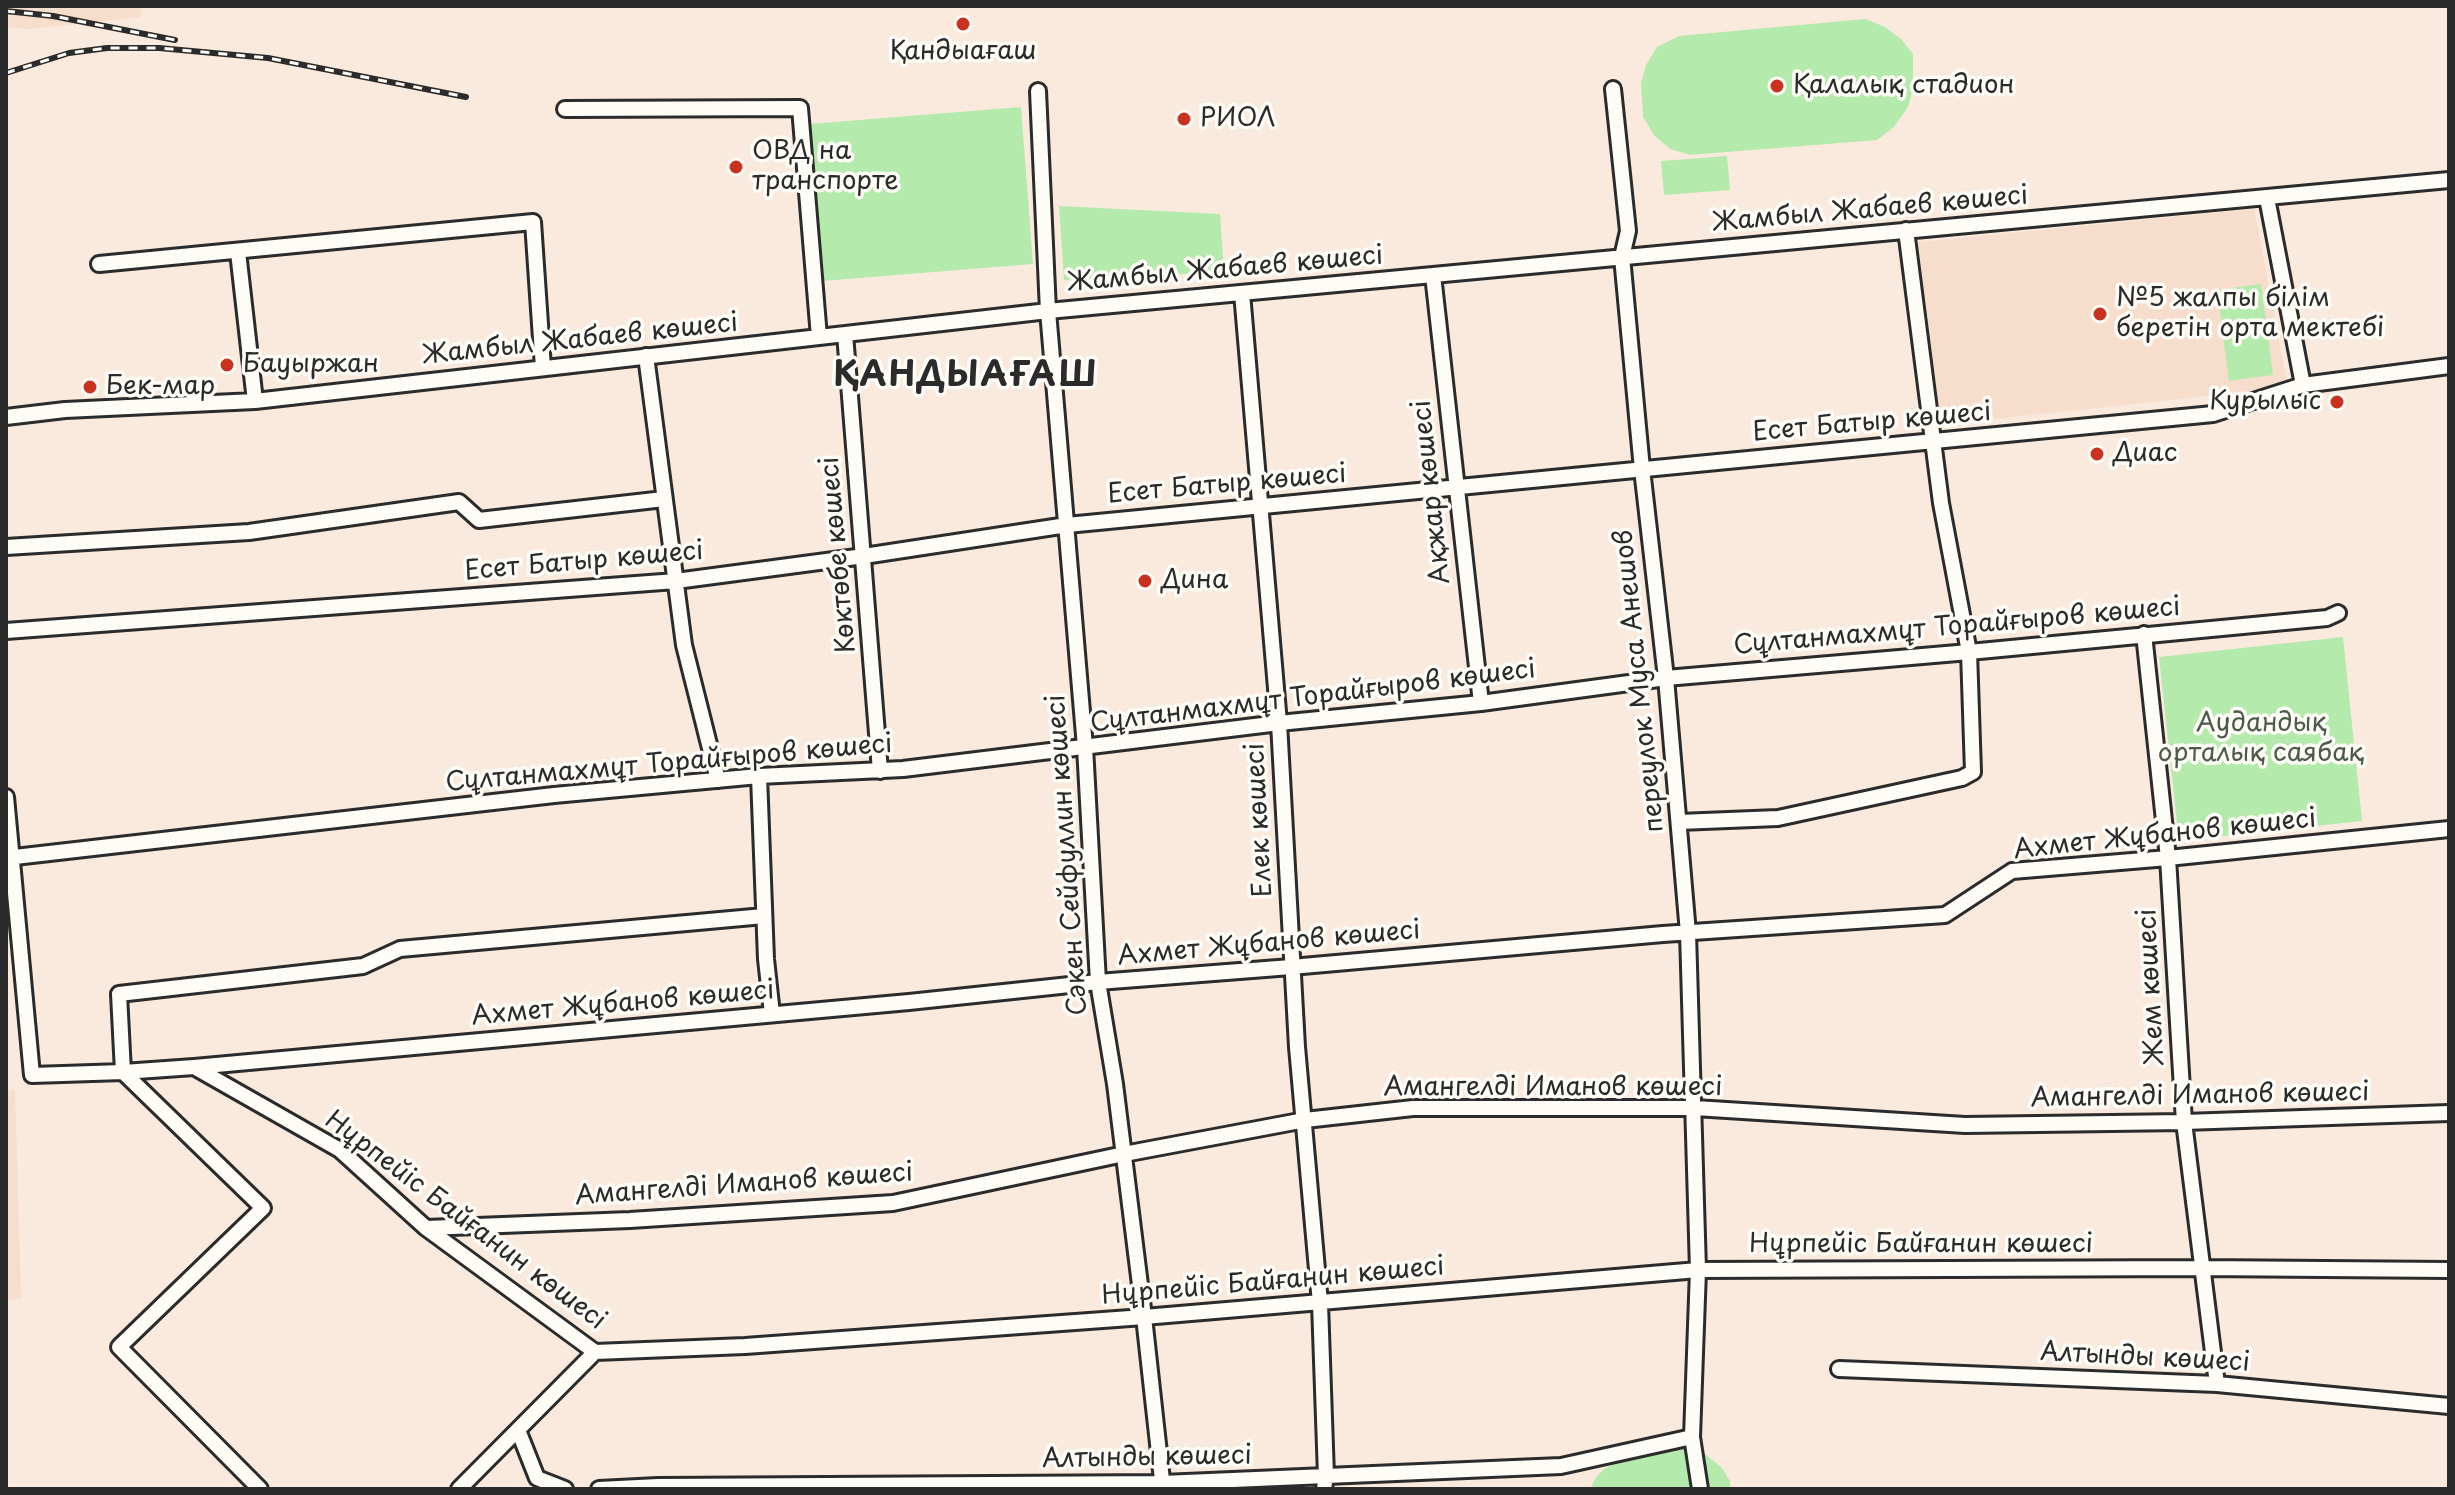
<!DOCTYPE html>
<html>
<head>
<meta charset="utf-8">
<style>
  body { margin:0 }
  #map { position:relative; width:2455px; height:1495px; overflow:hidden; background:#f9eadd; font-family:"Playpen Sans",sans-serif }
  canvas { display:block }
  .frame { position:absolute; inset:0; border:8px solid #2b2b2b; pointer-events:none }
</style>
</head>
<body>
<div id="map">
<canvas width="2455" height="1495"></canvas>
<div class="frame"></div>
</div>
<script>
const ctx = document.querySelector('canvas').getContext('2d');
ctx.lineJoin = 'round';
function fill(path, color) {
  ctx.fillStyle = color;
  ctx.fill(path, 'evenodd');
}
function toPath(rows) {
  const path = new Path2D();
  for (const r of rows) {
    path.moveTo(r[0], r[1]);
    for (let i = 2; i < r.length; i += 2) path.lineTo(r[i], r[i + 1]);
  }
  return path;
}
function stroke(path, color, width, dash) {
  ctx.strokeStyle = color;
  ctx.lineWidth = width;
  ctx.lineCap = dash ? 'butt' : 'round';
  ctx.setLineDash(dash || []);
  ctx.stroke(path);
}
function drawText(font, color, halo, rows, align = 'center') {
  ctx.font = font + ' "Playpen Sans",sans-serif';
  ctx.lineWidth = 7;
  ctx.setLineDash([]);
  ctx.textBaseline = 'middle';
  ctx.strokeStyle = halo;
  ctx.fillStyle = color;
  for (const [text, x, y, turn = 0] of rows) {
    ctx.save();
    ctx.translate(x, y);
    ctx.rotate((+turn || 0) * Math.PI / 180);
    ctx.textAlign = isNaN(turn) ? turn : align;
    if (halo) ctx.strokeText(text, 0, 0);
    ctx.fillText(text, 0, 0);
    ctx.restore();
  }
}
fill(toPath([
  [6,6,142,6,140,17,30,29,6,27],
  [2254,209,2288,387,1941,425,1918,242],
  [15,1090,21,1299,6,1300,6,1091]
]), '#f7ddcb');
fill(toPath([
  [1866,19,1885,27,1901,39,1913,54,1913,89,1908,107,1894,127,1877,140,1690,155,1670,149,1654,135,1643,117,1641,83,1646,65,1657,47,1679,36],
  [1021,107,1033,264,822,281,809,124],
  [1727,156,1730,190,1664,195,1661,161],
  [1059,206,1220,214,1224,272,1064,280],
  [2261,284,2273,375,2229,381,2217,290],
  [2343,637,2362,821,2179,841,2159,657],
  [1686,1444,1699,1449,1722,1468,1730,1481,1730,1489,1590,1489,1596,1477,1604,1469,1628,1457]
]), '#b4eaac');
const minor = toPath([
  [1613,89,1628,231,1622,257,1642,469,1666,678,1688,933,1698,1270,1692,1437,1700,1489],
  [1038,91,1048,311,1085,747,1098,982,1115,1084,1144,1317,1163,1489],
  [565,109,800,108,819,337],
  [2267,198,2303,385],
  [238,252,255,401],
  [99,264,533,222,543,368],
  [1433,275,1481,703],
  [1242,293,1279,723,1297,1047,1320,1303,1326,1476,1324,1489],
  [845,334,880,771],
  [646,356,684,645,718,780],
  [6,417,65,410,255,401,1048,311,2449,180],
  [6,547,249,532,459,502,479,520,664,499],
  [6,631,676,581,864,556,1067,525,2213,414,2303,385,2449,366],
  [2144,634,2168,858,2184,1122,2217,1384],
  [759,776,766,959,772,1014],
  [6,797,32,1075,123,1072,194,1067,909,1002,1098,982,1291,967,1663,934,1945,915,2012,871,2168,858,2449,829],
  [1679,822,1778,818,1962,778,1973,772,1969,652,1941,503,1906,230],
  [6,858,554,795,759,776,903,769,1279,723,1481,703,1666,678,1969,652,2327,618,2338,613],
  [194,1067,340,1150,426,1228,595,1352,745,1346,1144,1317,1698,1270,2201,1268,2449,1270],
  [426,1228,630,1220,893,1203,1124,1154,1305,1120,1413,1108,1695,1108,1965,1125,2184,1122,2449,1113],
  [1839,1369,2217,1384,2449,1406],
  [518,1430,537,1478,565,1489],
  [260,1489,119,1347,263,1208,123,1072,119,994,363,966,400,949,764,916],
  [459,1489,595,1352],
  [599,1489,658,1486,1162,1483,1561,1466,1692,1437]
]);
stroke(minor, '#2b2b2b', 20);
stroke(minor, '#fdfcf7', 14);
const rail = toPath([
  [6,11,53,16,175,40],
  [6,73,69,53,107,48,159,48,268,58,466,97]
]);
stroke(rail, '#2b2b2b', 6);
stroke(rail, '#fdfcf7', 3, [9]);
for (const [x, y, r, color] of [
  [963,24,8,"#c8321e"],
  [1777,86,8,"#c8321e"],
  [1184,119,8,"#c8321e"],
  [736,167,8,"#c8321e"],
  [2100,314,8,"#c8321e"],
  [227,365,8,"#c8321e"],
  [90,387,8,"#c8321e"],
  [2337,402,8,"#c8321e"],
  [2097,454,8,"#c8321e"],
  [1145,581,8,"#c8321e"]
]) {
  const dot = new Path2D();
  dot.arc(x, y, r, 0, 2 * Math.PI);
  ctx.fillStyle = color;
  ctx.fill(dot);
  stroke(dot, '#fdfcf7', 3);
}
drawText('26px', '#2b2b2b', '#fdfcf7', [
  ["Қандыағаш",963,52,"center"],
  ["Қалалық стадион",1793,86],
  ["РИОЛ",1200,119],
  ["ОВД на",752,152],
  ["транспорте",752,182],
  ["№5 жалпы білім",2116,299],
  ["беретін орта мектебі",2116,329],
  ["Бауыржан",243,365],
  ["Бек-мар",106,387],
  ["Курылыс",2321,402,"right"],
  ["Диас",2113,454],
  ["Дина",1161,581]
], 'left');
drawText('26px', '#2b2b2b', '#fdfcf7', [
  ["Жамбыл Жабаев көшесі",1870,210,-5],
  ["Жамбыл Жабаев көшесі",1225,270,-5],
  ["Жамбыл Жабаев көшесі",580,340,-6],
  ["Есет Батыр көшесі",1872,423,-5],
  ["Есет Батыр көшесі",1227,485,-5],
  ["Ақжар көшесі",1432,492,-96],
  ["Көктөбе көшесі",839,555,-95],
  ["Есет Батыр көшесі",584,562,-5],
  ["Сұлтанмахмұт Торайғыров көшесі",1957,627,-5],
  ["переулок Муса Анешов",1640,681,-96],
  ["Сұлтанмахмұт Торайғыров көшесі",1313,697,-7],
  ["Сұлтанмахмұт Торайғыров көшесі",669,764,-5],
  ["Елек көшесі",1260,820,-93],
  ["Ахмет Жұбанов көшесі",2165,835,-6],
  ["Сәкен Сейфуллин көшесі",1068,855,-94],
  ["Ахмет Жұбанов көшесі",1269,944,-5],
  ["Жем көшесі",2152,987,-93],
  ["Ахмет Жұбанов көшесі",623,1004,-5],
  ["Амангелді Иманов көшесі",1553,1088],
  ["Амангелді Иманов көшесі",2200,1096,-1],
  ["Амангелді Иманов көшесі",744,1185,-4],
  ["Нұрпейіс Байғанин көшесі",465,1221,37],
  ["Нұрпейіс Байғанин көшесі",1921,1245],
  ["Нұрпейіс Байғанин көшесі",1273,1282,-5],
  ["Алтынды көшесі",2145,1358,3],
  ["Алтынды көшесі",1147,1458,-1]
]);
drawText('26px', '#4d5b4b', '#fdfcf7', [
  ["Аудандық",2261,724],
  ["орталық саябақ",2261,754]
]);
ctx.letterSpacing = '2px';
drawText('bold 34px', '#2b2b2b', '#fdfcf7', [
  ["ҚАНДЫАҒАШ",966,377]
]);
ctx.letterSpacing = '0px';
</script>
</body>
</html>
